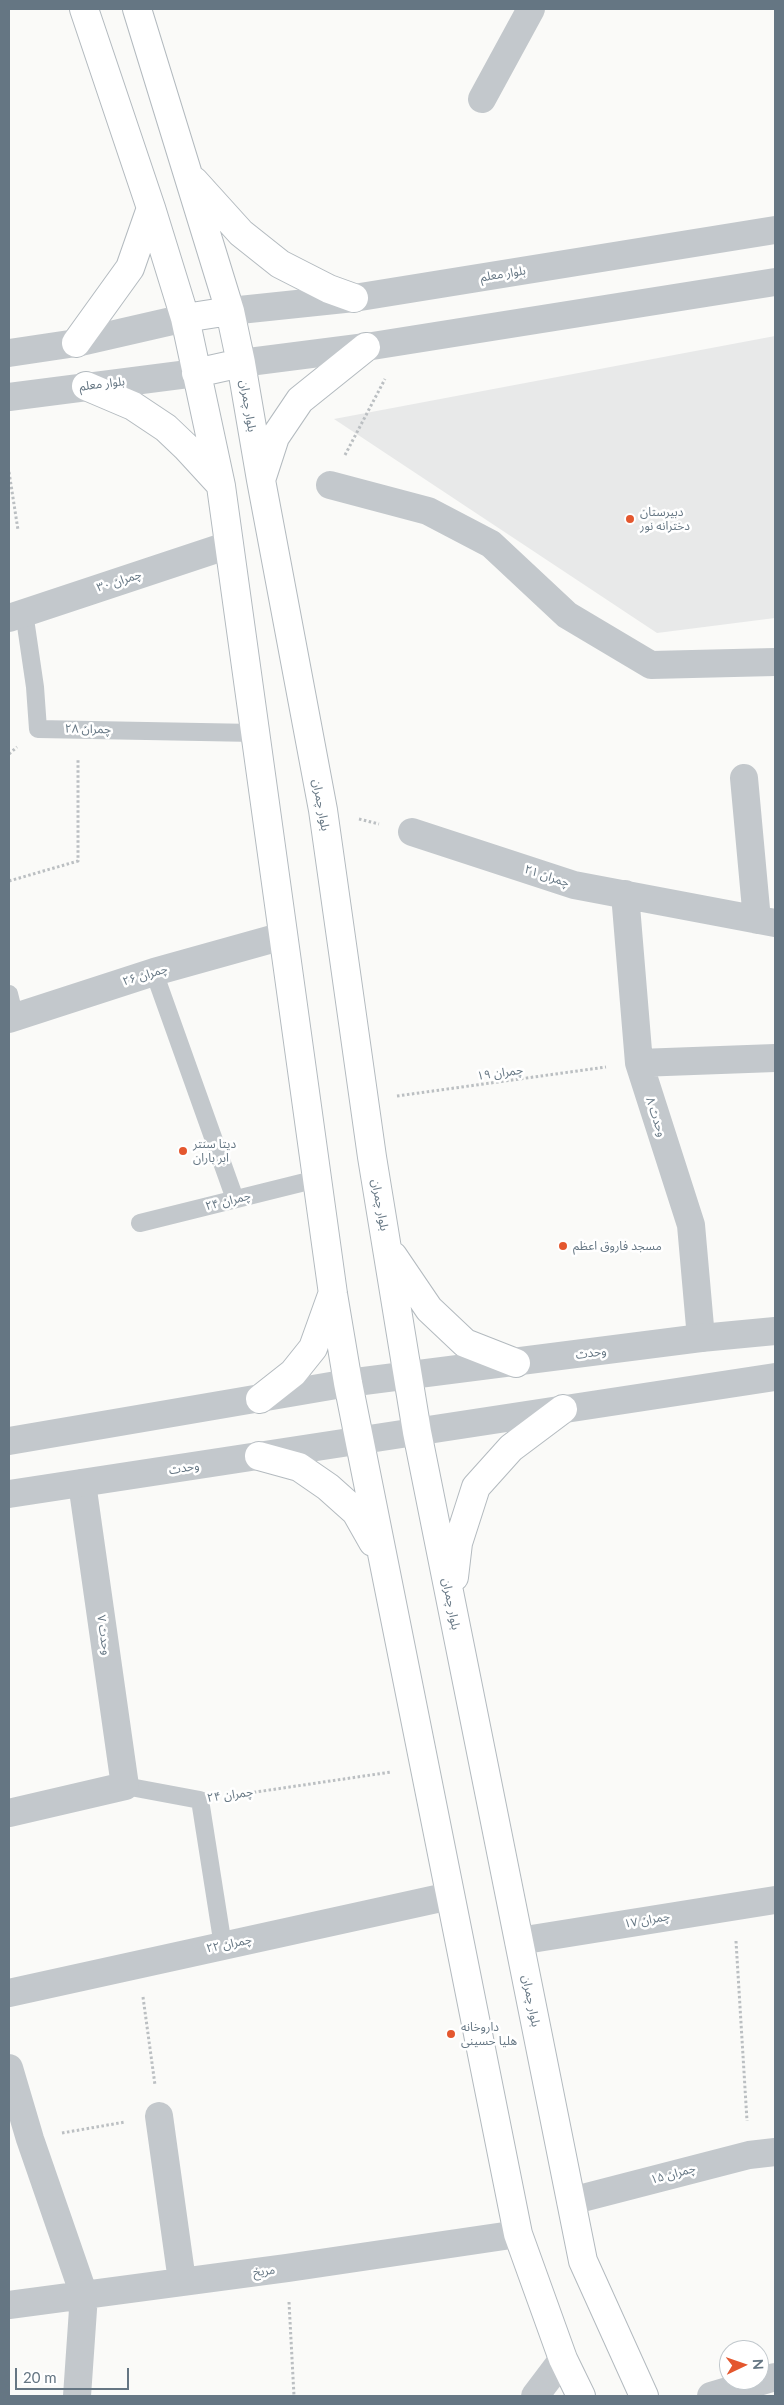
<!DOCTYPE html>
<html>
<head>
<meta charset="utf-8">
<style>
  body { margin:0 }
  #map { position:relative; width:784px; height:2405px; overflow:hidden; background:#fafaf8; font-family:Lato,sans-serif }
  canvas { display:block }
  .frame { position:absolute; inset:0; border:10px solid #657683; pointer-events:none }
  .north { position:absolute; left:719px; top:2340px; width:50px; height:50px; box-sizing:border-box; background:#fff; border:1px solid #c1c8cd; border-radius:50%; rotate:87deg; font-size:14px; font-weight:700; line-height:20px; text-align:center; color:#657683 }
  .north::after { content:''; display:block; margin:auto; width:18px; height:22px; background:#e4572e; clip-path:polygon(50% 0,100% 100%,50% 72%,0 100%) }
  .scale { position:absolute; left:15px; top:2368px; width:114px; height:22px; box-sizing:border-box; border:2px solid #657683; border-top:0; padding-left:6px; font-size:15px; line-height:18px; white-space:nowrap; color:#657683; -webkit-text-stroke:4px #fff; paint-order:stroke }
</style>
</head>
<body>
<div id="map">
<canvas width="784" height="2405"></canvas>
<div class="frame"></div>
<div class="north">N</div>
<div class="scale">20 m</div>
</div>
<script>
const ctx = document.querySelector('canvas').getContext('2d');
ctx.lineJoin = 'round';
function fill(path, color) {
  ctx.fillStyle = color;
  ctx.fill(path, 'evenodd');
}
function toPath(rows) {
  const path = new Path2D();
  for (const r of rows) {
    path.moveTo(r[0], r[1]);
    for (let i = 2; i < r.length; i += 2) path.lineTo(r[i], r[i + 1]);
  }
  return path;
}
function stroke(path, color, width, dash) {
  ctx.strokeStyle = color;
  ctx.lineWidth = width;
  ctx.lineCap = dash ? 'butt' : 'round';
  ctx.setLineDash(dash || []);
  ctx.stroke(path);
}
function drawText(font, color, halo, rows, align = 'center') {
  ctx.font = font + ' Lato,"Noto Sans Arabic",sans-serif';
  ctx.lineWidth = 5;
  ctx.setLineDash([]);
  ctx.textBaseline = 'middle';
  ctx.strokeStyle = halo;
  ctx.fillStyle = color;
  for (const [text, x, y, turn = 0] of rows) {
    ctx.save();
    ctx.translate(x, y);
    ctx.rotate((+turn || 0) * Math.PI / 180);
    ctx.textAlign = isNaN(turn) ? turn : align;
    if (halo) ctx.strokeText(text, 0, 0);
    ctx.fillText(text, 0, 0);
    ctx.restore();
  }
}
fill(toPath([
  [775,336,775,618,657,633,334,419]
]), '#e8e9e9');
const secondary = toPath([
  [84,9,151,208,185,318,221,486,333,1294,348,1383,518,2234,563,2359,581,2396],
  [137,9,230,311,241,363,261,480,323,810,372,1157,417,1432,583,2261,644,2396],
  [194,181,241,233,280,264,329,289,354,298],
  [185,318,230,311],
  [76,343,130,268,151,208],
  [196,373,241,363],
  [86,386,133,406,166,428,186,447,220,484],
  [262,477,275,437,300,400,366,347],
  [393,1256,429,1309,465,1343,516,1363],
  [260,1399,293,1373,313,1348,332,1295],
  [259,1456,299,1467,328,1487,356,1512,373,1542],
  [454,1577,458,1543,476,1487,511,1448,563,1409]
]);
stroke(secondary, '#b3babf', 30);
stroke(toPath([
  [345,455,385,379],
  [9,472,18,530],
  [9,754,17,747],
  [359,819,379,824],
  [9,881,78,861,78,758],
  [397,1096,606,1067],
  [229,1796,391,1772],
  [736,1941,747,2121],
  [143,1997,155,2085],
  [62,2133,125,2122],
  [289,2302,294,2396]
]), '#bbbfc2', 3, [2.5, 2.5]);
stroke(toPath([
  [24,612,35,687,38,729,255,733],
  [154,972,235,1199],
  [9,994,15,1018],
  [140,1223,317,1179],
  [125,1786,200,1800,223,1946]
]), '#c3c8cc', 18);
stroke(toPath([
  [482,99,531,9],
  [330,485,428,511,491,544,567,615,651,665,775,662],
  [9,618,229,545],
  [744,778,757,920],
  [412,832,574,885,775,923],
  [625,894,639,1063,691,1225,701,1338],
  [9,1019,154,972,283,936],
  [639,1063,775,1058],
  [9,1813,125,1786,82,1483],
  [519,1941,775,1900],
  [9,1993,450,1896],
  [9,2068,30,2139,84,2295,77,2396],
  [159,2116,182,2281],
  [571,2201,749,2155,775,2152],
  [9,2305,287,2268,518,2234],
  [711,2396,775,2377]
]), '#c3c8cc', 28);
stroke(toPath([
  [230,311,354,298,775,230],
  [9,353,76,343,185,318],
  [241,363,366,347,775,282],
  [9,397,196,373],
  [9,1441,348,1383,701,1338,775,1331],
  [9,1494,775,1377],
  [535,2396,563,2359]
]), '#c3c8cc', 28);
stroke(secondary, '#fff', 28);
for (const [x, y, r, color] of [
  [630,519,5,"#e4572e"],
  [183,1151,5,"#e4572e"],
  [563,1246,5,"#e4572e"],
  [451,2034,5,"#e4572e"]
]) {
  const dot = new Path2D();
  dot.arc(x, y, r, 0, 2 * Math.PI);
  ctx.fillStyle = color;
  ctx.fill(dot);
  stroke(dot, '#fff', 2);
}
drawText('12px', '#657683', '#fff', [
  ["بلوار معلم",503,274,-9],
  ["بلوار معلم",102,384,-7],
  ["بلوار چمران",248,406,81],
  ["چمران ۳۰",119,581,-18],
  ["چمران ۲۸",88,729,1],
  ["بلوار چمران",321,805,80],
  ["چمران ۲۱",547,876,18],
  ["چمران ۲۶",145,975,-17],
  ["چمران ۱۹",500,1073,-8],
  ["وحدت ۸",656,1117,72],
  ["چمران ۲۴",228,1201,-14],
  ["بلوار چمران",380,1205,80],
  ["وحدت",591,1353,-8],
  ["وحدت",184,1468,-9],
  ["بلوار چمران",451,1604,79],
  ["وحدت ۷",104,1635,82],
  ["چمران ۲۴",230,1795,-8],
  ["چمران ۱۷",647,1920,-10],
  ["چمران ۲۲",229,1944,-12],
  ["بلوار چمران",531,2001,79],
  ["چمران ۱۵",673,2174,-15],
  ["مریخ",264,2271,-7]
]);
drawText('12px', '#657683', '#fff', [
  ["دبیرستان",640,512],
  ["دخترانه نور",640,526],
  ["دیتا سنتر",193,1144],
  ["ابر باران",193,1158],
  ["مسجد فاروق اعظم",573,1246],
  ["داروخانه",461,2027],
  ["هلیا حسینی",461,2041]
], 'left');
</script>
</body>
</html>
